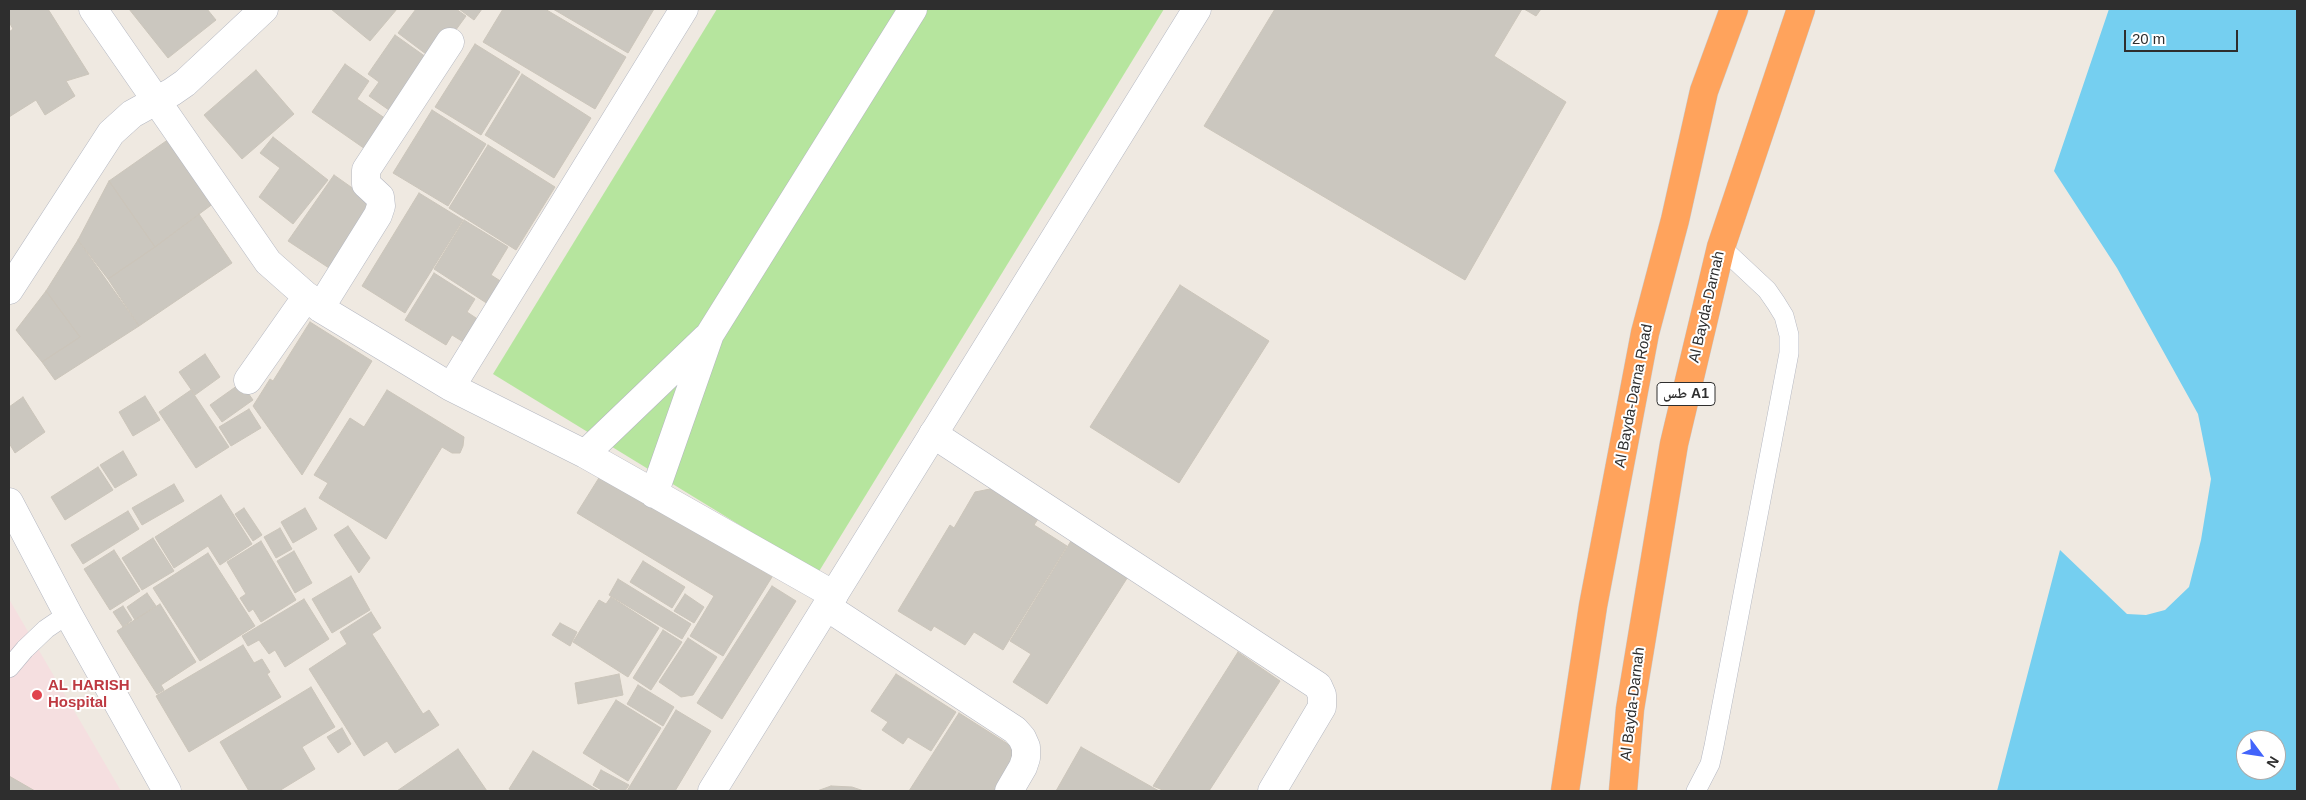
<!DOCTYPE html>
<html>
<head>
<meta charset="utf-8">
<style>
  body { margin:0 }
  #map { position:relative; width:2306px; height:800px; overflow:hidden; background:#efe9e1; font-family:Arial,sans-serif }
  canvas { display:block }
  .frame { position:absolute; inset:0; border:10px solid #2e2e2e; pointer-events:none }
  .north { position:absolute; left:2236px; top:730px; width:50px; height:50px; box-sizing:border-box; background:#fff; border:1px solid #ababab; border-radius:50%; rotate:121deg; font-size:14px; font-weight:700; line-height:20px; text-align:center; color:#2e2e2e }
  .north::after { content:''; display:block; margin:auto; width:18px; height:22px; background:#4264fb; clip-path:polygon(50% 0,100% 100%,50% 72%,0 100%) }
  .scale { position:absolute; left:2124px; top:30px; width:114px; height:22px; box-sizing:border-box; border:2px solid #2e2e2e; border-top:0; padding-left:6px; font-size:15px; line-height:18px; white-space:nowrap; color:#2e2e2e; -webkit-text-stroke:4px #fff; paint-order:stroke }
</style>
</head>
<body>
<div id="map">
<canvas width="2306" height="800"></canvas>
<div class="frame"></div>
<div class="north">N</div>
<div class="scale">20 m</div>
</div>
<script>
const ctx = document.querySelector('canvas').getContext('2d');
ctx.lineJoin = 'round';
function fill(path, color) {
  ctx.fillStyle = color;
  ctx.fill(path, 'evenodd');
}
function toPath(rows) {
  const path = new Path2D();
  for (const r of rows) {
    path.moveTo(r[0], r[1]);
    for (let i = 2; i < r.length; i += 2) path.lineTo(r[i], r[i + 1]);
  }
  return path;
}
function stroke(path, color, width, dash) {
  ctx.strokeStyle = color;
  ctx.lineWidth = width;
  ctx.lineCap = dash ? 'butt' : 'round';
  ctx.setLineDash(dash || []);
  ctx.stroke(path);
}
function drawText(font, color, halo, rows, align = 'center') {
  ctx.font = font + ' Arial,"Noto Naskh Arabic",sans-serif';
  ctx.lineWidth = 4;
  ctx.setLineDash([]);
  ctx.textBaseline = 'middle';
  ctx.strokeStyle = halo;
  ctx.fillStyle = color;
  for (const [text, x, y, turn = 0] of rows) {
    ctx.save();
    ctx.translate(x, y);
    ctx.rotate((+turn || 0) * Math.PI / 180);
    ctx.textAlign = isNaN(turn) ? turn : align;
    if (halo) ctx.strokeText(text, 0, 0);
    ctx.fillText(text, 0, 0);
    ctx.restore();
  }
}
fill(toPath([
  [9,599,121,791,9,791]
]), '#f5dfe0');
fill(toPath([
  [717,9,1164,9,818,573,493,374]
]), '#b6e59e');
fill(toPath([
  [2109,9,2297,9,2297,791,1997,791,2060,550,2127,614,2146,615,2165,610,2189,587,2201,540,2211,479,2198,414,2117,268,2054,171],
  [2246,740,2276,740,2276,770,2246,770]
]), '#75cff0');
const building = toPath([
  [9,9,48,9,89,74,66,81,75,96,45,115,36,100,9,117,9,32,13,29,9,22,9,9],
  [129,9,207,9,216,20,168,58,129,9],
  [331,9,397,9,370,41,331,9],
  [416,9,456,9,466,16,434,60,398,33,416,9],
  [459,9,482,9,474,20,459,9],
  [503,9,545,9,626,57,595,109,483,42,503,9],
  [553,9,654,9,628,53,553,9],
  [1275,9,1522,9,1494,56,1566,102,1465,280,1204,126,1275,9],
  [1524,9,1541,9,1536,16,1524,9],
  [395,35,433,62,396,115,369,96,379,82,368,74,395,35],
  [475,44,520,72,481,135,435,107,475,44],
  [345,64,369,81,357,99,389,121,368,151,312,112,345,64],
  [256,70,294,114,242,159,204,115,256,70],
  [522,74,591,118,554,178,485,135,522,74],
  [432,110,486,144,448,206,393,173,432,110],
  [273,137,328,180,293,224,259,197,280,168,260,153,273,137],
  [169,139,214,203,155,247,109,181,169,139],
  [488,145,555,187,516,250,449,208,488,145],
  [334,175,375,204,329,268,288,241,334,175],
  [109,181,155,247,108,279,78,240,109,181],
  [419,193,463,220,405,313,362,286,419,193],
  [199,214,232,263,139,326,108,279,155,247,199,214],
  [464,220,508,247,491,275,502,282,488,304,434,269,464,220],
  [78,240,139,326,55,380,42,362,80,337,46,291,78,240],
  [434,273,475,299,467,312,479,320,465,343,452,335,446,345,405,320,434,273],
  [1180,285,1269,341,1179,483,1090,427,1180,285],
  [46,291,80,337,42,362,16,330,46,291],
  [310,322,372,361,302,475,253,406,270,379,273,381,310,322],
  [205,354,220,377,195,395,179,372,205,354],
  [241,383,253,400,222,422,210,405,241,383],
  [191,390,229,447,196,468,159,412,191,390],
  [387,390,464,437,463,446,460,453,452,453,442,447,386,539,319,498,328,483,314,475,350,418,364,427,387,390],
  [145,396,160,420,133,436,119,412,145,396],
  [23,397,45,432,15,453,9,443,9,407,23,397],
  [249,409,261,428,231,446,219,427,249,409],
  [123,451,137,475,115,488,100,465,123,451],
  [98,467,113,490,65,520,51,497,98,467],
  [602,473,772,577,723,656,690,636,714,596,577,513,602,473],
  [174,484,184,501,142,525,132,508,174,484],
  [990,489,1038,519,1034,525,1067,546,1003,650,974,632,965,645,934,626,931,631,898,611,950,525,954,528,975,492,990,489],
  [221,495,252,544,220,565,208,546,174,568,155,537,221,495],
  [244,508,262,535,253,541,235,514,244,508],
  [305,508,317,529,293,543,281,522,305,508],
  [128,511,139,529,83,564,71,545,128,511],
  [348,526,370,558,359,573,334,535,348,526],
  [280,528,292,549,276,558,264,537,280,528],
  [1074,536,1131,572,1047,704,1013,682,1031,654,1010,641,1074,536],
  [153,538,174,571,142,590,122,558,153,538],
  [261,541,296,600,261,622,253,609,249,612,240,598,246,594,227,562,261,541],
  [114,550,140,591,110,610,84,569,114,550],
  [294,551,312,583,295,593,277,561,294,551],
  [208,553,255,626,200,661,153,588,208,553],
  [643,561,685,587,672,608,630,582,643,561],
  [351,576,370,610,332,633,312,599,351,576],
  [618,579,691,624,682,639,609,595,618,579],
  [772,586,796,601,722,719,697,703,772,586],
  [147,593,156,606,135,620,127,607,147,593],
  [685,594,704,607,694,623,674,611,685,594],
  [611,597,659,628,628,677,573,642,599,600,606,604,611,597],
  [304,599,329,639,285,667,275,650,269,654,259,640,248,646,242,636,304,599],
  [160,604,196,662,161,685,164,690,157,694,117,631,160,604],
  [123,606,132,620,123,627,113,612,123,606],
  [371,612,381,628,372,634,423,714,429,710,439,725,395,753,387,741,364,756,309,669,347,644,340,632,371,612],
  [560,623,577,632,570,646,552,635,560,623],
  [663,630,682,642,651,690,633,678,663,630],
  [688,638,717,657,693,695,681,697,659,682,688,638],
  [243,645,254,663,262,659,270,672,267,674,281,697,189,752,156,696,243,645],
  [1238,652,1280,681,1209,791,1165,791,1153,786,1238,652],
  [619,674,623,695,578,704,575,683,619,674],
  [896,674,956,712,931,751,908,737,903,744,882,730,888,722,871,711,896,674],
  [638,685,674,707,663,726,627,704,638,685],
  [311,687,335,727,302,747,315,769,279,791,249,791,220,742,311,687],
  [616,700,661,728,628,781,583,753,616,700],
  [676,710,711,731,675,791,627,791,676,710],
  [959,713,1022,753,998,791,909,791,959,713],
  [342,728,351,744,338,753,327,737,342,728],
  [1081,747,1159,791,1056,791,1081,747],
  [458,749,487,791,397,791,458,749],
  [533,751,599,791,513,791,509,789,533,751],
  [601,770,629,785,625,791,603,791,593,785,601,770],
  [9,776,35,791,9,791,9,776],
  [831,786,852,787,864,791,817,791,831,786]
]);
fill(building, '#cbc7bf');
stroke(building, '#cbc5ba', 1);
const lane = toPath([
  [9,668,25,649,46,629,68,614],
  [1696,791,1710,764,1714,746,1789,353,1789,335,1784,316,1776,303,1767,290,1721,247]
]);
const street = toPath([
  [93,9,268,262,320,308,451,387,585,454,834,595],
  [9,290,111,133,132,114,172,92,185,83,264,9],
  [320,308,378,215,381,206,380,197,366,184,366,170,450,42],
  [248,380,307,296],
  [451,387,684,9],
  [933,434,1318,686,1322,695,1322,707,1272,791],
  [585,454,706,338],
  [654,494,710,334,913,9],
  [827,607,1015,730,1022,738,1026,747,1026,758,1023,767,1009,791]
]);
const secondary = toPath([
  [9,502,68,614,167,791],
  [712,791,1197,9]
]);
const highway = toPath([
  [1565,791,1593,606,1645,333,1675,220,1704,91,1734,9],
  [1623,791,1630,709,1674,444,1721,247,1801,9]
]);
stroke(lane, '#b4b7c1', 20);
stroke(street, '#b4b7c1', 29);
stroke(secondary, '#b4b7c1', 29);
stroke(highway, '#c9c9c9', 29);
stroke(lane, '#fff', 19);
stroke(street, '#fff', 28);
stroke(secondary, '#fff', 28);
stroke(highway, '#ffa35c', 28);
for (const [x, y, r, color] of [
  [37,695,6,"#e0444e"]
]) {
  const dot = new Path2D();
  dot.arc(x, y, r, 0, 2 * Math.PI);
  ctx.fillStyle = color;
  ctx.fill(dot);
  stroke(dot, '#fff', 2);
}
for (const [x, y, w] of [
  [1686,394,58]
]) {
  const box = new Path2D();
  box.roundRect(x - w / 2, y - 11.5, w, 23, 4);
  ctx.fillStyle = '#fff';
  ctx.fill(box);
  stroke(box, '#2e2e2e', 1);
}
drawText('bold 14px', '#2e2e2e', null, [
  ["طس A1",1686,394]
]);
drawText('15px', '#2e2e2e', '#fff', [
  ["Al Bayda-Darnah",1707,307,-77],
  ["Al Bayda-Darna Road",1634,396,-79],
  ["Al Bayda-Darnah",1633,704,-83]
]);
drawText('bold 15px', '#be3a42', '#fff', [
  ["AL HARISH",48,686],
  ["Hospital",48,703]
], 'left');
</script>
</body>
</html>
